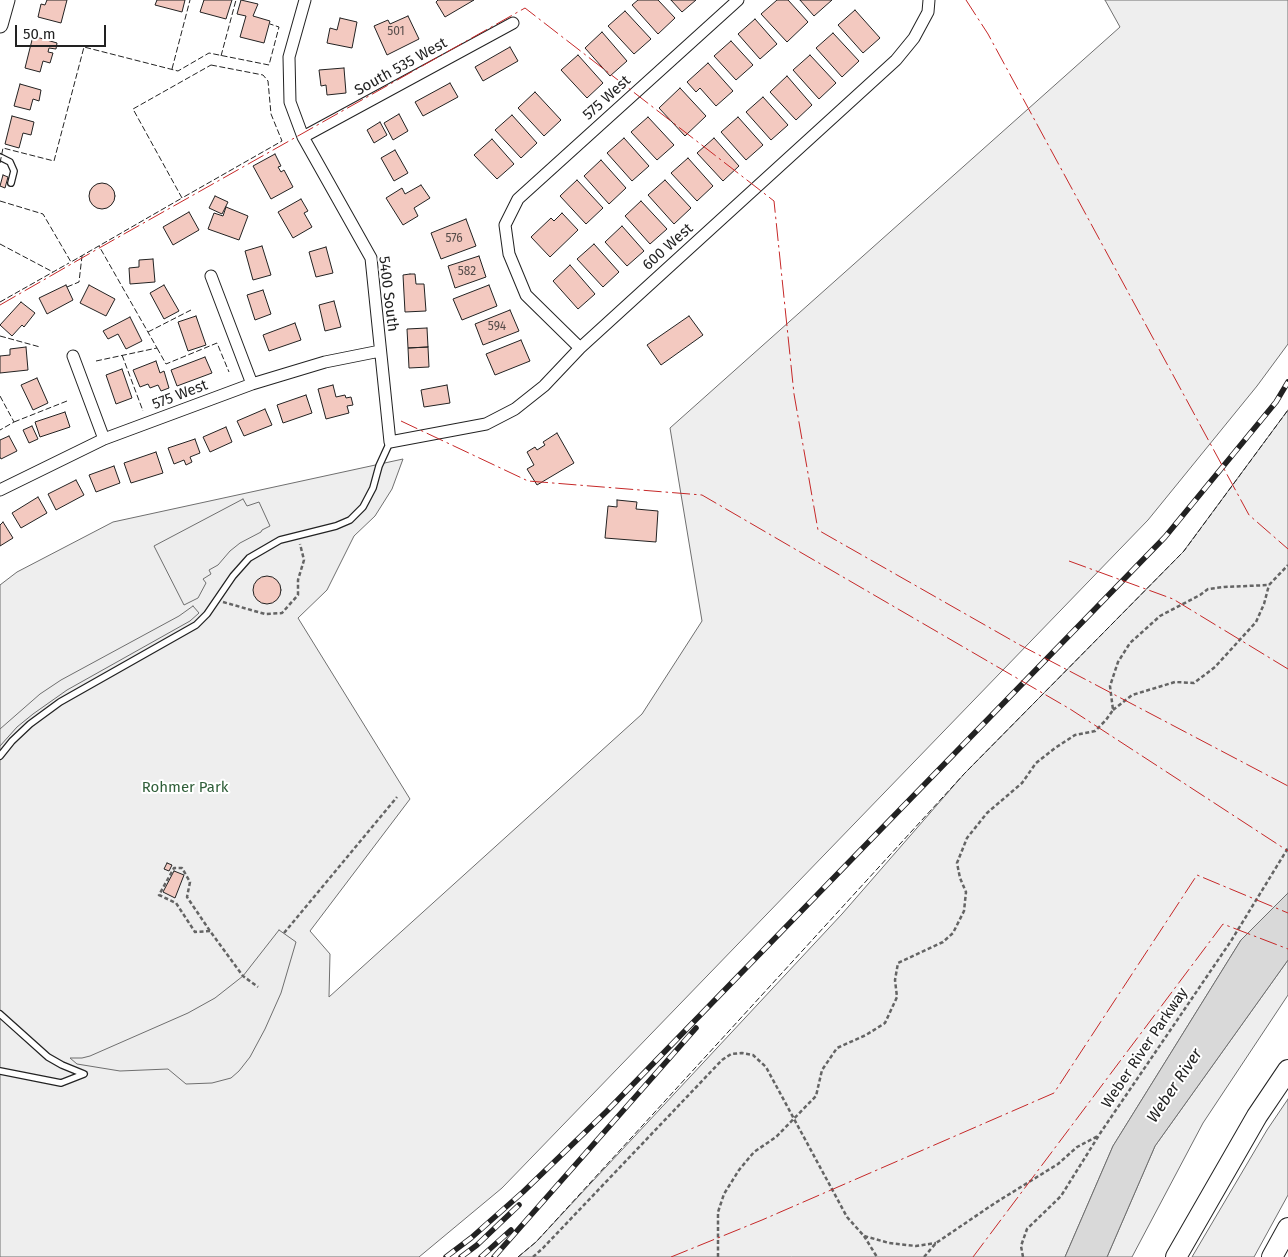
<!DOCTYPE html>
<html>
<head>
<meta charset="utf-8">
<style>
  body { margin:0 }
  #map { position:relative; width:1288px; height:1257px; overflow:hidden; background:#fff; font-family:"Fira Sans",sans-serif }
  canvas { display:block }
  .scale { position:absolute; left:15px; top:25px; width:91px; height:22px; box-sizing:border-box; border:2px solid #222; border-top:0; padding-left:6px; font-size:15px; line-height:18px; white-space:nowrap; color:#222; -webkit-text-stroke:4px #fff; paint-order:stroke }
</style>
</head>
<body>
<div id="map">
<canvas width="1288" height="1257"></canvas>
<div class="scale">50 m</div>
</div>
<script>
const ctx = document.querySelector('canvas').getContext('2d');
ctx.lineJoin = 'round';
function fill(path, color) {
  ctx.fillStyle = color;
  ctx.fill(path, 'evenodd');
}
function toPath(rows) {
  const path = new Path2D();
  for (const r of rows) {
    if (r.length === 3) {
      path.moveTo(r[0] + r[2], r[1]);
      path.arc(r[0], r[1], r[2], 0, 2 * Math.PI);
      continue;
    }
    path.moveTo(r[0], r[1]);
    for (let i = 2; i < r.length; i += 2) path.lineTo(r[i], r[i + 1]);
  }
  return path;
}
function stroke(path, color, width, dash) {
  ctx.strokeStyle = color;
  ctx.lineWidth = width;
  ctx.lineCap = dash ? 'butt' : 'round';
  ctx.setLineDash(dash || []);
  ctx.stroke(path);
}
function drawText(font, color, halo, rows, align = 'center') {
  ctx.font = font + ' "Fira Sans",sans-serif';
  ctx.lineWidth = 4;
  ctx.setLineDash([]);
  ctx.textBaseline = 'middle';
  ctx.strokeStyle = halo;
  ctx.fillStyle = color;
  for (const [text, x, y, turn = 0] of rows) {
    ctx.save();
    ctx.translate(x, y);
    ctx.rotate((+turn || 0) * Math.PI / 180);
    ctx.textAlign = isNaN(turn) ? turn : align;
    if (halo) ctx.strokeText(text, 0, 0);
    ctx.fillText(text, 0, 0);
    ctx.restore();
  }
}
const green = toPath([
  [1105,0,1288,0,1288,344,1257,386,1148,520,502,1188,419,1257,0,1257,0,585,17,572,113,522,403,459,392,489,375,516,354,536,327,590,298,618,410,799,310,931,330,954,329,997,642,714,702,621,670,428,1120,27,1105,0],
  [1288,410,1288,893,1241,940,1113,1146,1065,1257,518,1257,536,1242,842,914,964,774,1183,552,1288,410],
  [1288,960,1288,995,1203,1123,1132,1257,1107,1257,1155,1146,1288,960],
  [1288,1099,1288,1195,1254,1257,1192,1257,1267,1130,1288,1099]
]);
fill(green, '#eee');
stroke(green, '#6f6f6f', 1);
const parking = toPath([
  [243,499,247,506,259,502,270,526,262,530,261,532,240,543,230,551,218,565,209,570,211,574,203,579,206,583,198,598,184,605,154,546,243,499],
  [193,606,199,613,190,621,67,690,33,714,17,727,0,746,0,729,40,694,61,680,179,616,193,606],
  [279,930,296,942,281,993,265,1029,250,1057,239,1071,231,1078,212,1083,186,1084,168,1069,120,1071,77,1064,70,1058,82,1058,90,1056,188,1013,215,998,243,976,279,930]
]);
fill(parking, '#ededed');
stroke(parking, '#6f6f6f', 1);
const water = toPath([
  [1288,893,1288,960,1155,1146,1107,1257,1065,1257,1113,1146,1241,940,1288,893]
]);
fill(water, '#d9d9d9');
stroke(water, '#6f6f6f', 1);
const building = toPath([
  [47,0,67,0,61,23,38,17,41,4,45,5,47,0],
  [157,0,185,0,182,12,155,5,157,0],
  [204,0,232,0,226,19,200,12,204,0],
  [241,0,258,4,253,16,270,21,264,43,240,37,246,16,237,14,241,0],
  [438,0,474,0,445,17,436,2,438,0],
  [638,0,658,0,675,18,658,34,632,5,638,0],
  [671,0,696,0,682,12,671,0],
  [777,0,788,0,808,22,787,42,761,14,777,0],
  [800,0,832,0,814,16,800,0],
  [855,10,880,38,863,53,838,25,855,10],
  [625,11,651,39,634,54,608,26,625,11],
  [408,16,419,39,387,55,374,26,388,20,390,24,408,16],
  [340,18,357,22,352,48,327,43,330,28,337,30,340,18],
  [755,19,777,44,760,59,738,34,755,19],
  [602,32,627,61,610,76,585,48,602,32],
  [833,33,859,61,842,77,816,48,833,33],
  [33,36,57,43,56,49,49,48,48,52,53,53,50,63,43,61,40,72,25,68,33,36],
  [731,41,753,65,736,80,714,56,731,41],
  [510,47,518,61,483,81,475,67,510,47],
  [578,55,603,83,587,98,561,70,578,55],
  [810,55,836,83,819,99,793,70,810,55],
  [708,63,733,91,716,106,700,88,696,92,687,82,708,63],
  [344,68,346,93,327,95,326,85,321,86,319,70,344,68],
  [787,76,812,105,796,120,770,92,787,76],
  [450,83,458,97,423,116,415,102,450,83],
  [20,84,41,90,39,101,33,99,30,110,14,106,20,84],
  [680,88,706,116,685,136,659,108,680,88],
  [535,92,561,120,544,136,518,108,535,92],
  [763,97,788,125,771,140,746,112,763,97],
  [399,114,408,131,393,140,384,123,399,114],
  [512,115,537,143,521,158,495,130,512,115],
  [12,116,34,122,31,135,23,133,19,148,5,144,12,116],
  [648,117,674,145,657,160,631,132,648,117],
  [738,117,763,145,746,160,721,132,738,117],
  [380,122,387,135,374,143,367,130,380,122],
  [624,138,649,166,632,181,607,153,624,138],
  [714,138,739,166,723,181,697,153,714,138],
  [492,139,514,164,497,179,474,155,492,139],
  [395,150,408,173,394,181,381,158,395,150],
  [275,154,281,166,278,167,281,172,284,170,293,187,271,199,253,166,275,154],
  [688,158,713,186,697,201,671,173,688,158],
  [601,160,626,188,609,204,584,176,601,160],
  [3,175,8,177,5,188,0,186,3,175],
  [577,180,603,208,586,224,560,196,577,180],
  [665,180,691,208,674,224,648,195,665,180],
  [102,196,13],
  [421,185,430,198,414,208,418,216,403,225,386,198,402,188,405,194,421,185],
  [215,196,228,202,222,214,209,208,215,196],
  [301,199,308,211,304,213,312,227,293,238,278,212,301,199],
  [641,201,667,229,650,244,625,216,641,201],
  [226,207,248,216,239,240,208,229,214,213,223,216,226,207],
  [189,212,199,230,173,245,163,227,189,212],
  [562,213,578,230,550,257,531,237,551,218,554,221,562,213],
  [466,219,476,246,441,259,431,233,466,219],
  [622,226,644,251,627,266,605,242,622,226],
  [594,244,619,272,603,287,577,259,594,244],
  [262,246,271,275,253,280,245,251,262,246],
  [326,247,333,273,316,277,309,252,326,247],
  [479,256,486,277,455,288,448,266,479,256],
  [153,259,155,282,130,284,129,268,139,267,139,260,153,259],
  [570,265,595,294,578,309,553,281,570,265],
  [410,274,415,274,416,284,424,284,426,311,405,312,403,275,410,274],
  [66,285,73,300,47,314,39,298,66,285],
  [89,285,115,299,106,316,80,303,89,285],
  [164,285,179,311,164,319,150,293,164,285],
  [489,285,497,306,462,320,453,299,489,285],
  [263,290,271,314,255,320,247,295,263,290],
  [334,301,341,327,325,331,319,305,334,301],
  [21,302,35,313,24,327,22,325,12,336,0,325,21,302],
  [510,310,519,331,483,345,475,324,510,310],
  [196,316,206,345,188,351,178,322,196,316],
  [689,316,703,335,661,365,647,345,689,316],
  [130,317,142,341,126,349,118,334,108,339,103,331,130,317],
  [295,323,301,340,269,351,263,335,295,323],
  [427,328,428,347,408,348,407,329,427,328],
  [521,340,530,361,495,375,486,354,521,340],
  [26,347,28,370,0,373,0,356,10,355,10,349,26,347],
  [428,347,429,367,409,368,408,348,428,347],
  [205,357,212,373,177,386,171,370,205,357],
  [156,361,160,373,164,371,169,388,161,391,158,385,150,388,148,384,140,387,133,370,156,361],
  [122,369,132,398,116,404,106,375,122,369],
  [37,378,48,403,33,410,21,385,37,378],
  [333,385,336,397,345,395,346,398,351,397,353,405,347,406,349,413,326,419,318,389,333,385],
  [447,385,450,403,424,407,421,390,447,385],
  [306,395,312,413,283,423,277,405,306,395],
  [265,409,272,425,244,436,237,421,265,409],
  [65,412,70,427,40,437,35,422,65,412],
  [32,426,38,439,29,443,23,430,32,426],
  [226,427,232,442,210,452,203,437,226,427],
  [557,433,574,463,537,485,527,469,534,465,527,452,535,447,537,450,545,445,543,442,557,433],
  [9,436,17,451,1,459,0,457,0,440,9,436],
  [195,439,200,453,190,457,192,462,186,465,184,460,174,464,168,448,195,439],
  [156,452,163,473,131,483,124,463,156,452],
  [114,466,120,483,96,492,89,475,114,466],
  [76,480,84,495,56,510,48,494,76,480],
  [38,497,47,513,21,528,12,513,38,497],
  [617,500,637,502,636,509,658,511,656,542,605,538,608,506,617,507,617,500],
  [3,522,13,538,0,546,0,525,3,522],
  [267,590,14],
  [167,863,172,865,169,871,164,869,167,863],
  [174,871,184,875,175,898,163,892,174,871]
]);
fill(building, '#f3c9c0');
stroke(building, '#222', 1);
const lane = toPath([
  [0,157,10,162,14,171,11,183],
  [0,756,12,741,30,724,60,702,196,625,207,614,233,576,249,558,280,540,336,526,350,520,363,507,373,488,379,466,390,442],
  [0,1014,48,1057,62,1065,84,1074,61,1083,0,1071]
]);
const street = toPath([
  [305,0,289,57,290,102,303,137,371,258,390,442,486,424,515,409,544,386,580,348,896,60,914,38,928,12,929,0],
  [303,137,513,23],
  [211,276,252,384],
  [580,348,526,295,509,254,505,225,518,199,738,0],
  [73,356,104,439],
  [0,490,104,439,252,384,325,362,380,351]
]);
const secondary = toPath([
  [0,25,7,0]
]);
const highway = toPath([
  [1176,1257,1257,1116,1288,1070],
  [1272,1257,1288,1228]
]);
stroke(lane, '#222', 8);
stroke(street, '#222', 13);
stroke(secondary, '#222', 17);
stroke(highway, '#222', 22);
stroke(toPath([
  [223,602,265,614,282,613,298,595,298,580,304,560,300,544],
  [1113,710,1132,695,1175,682,1194,683,1215,667,1256,622,1264,604,1269,585],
  [210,931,195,932,176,903,159,895,174,868,182,868,190,882,187,897,210,931,243,976,258,987],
  [284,933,397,797],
  [864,1236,877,1257],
  [533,1257,543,1248,722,1060,731,1054,742,1053,753,1055,766,1067,847,1217,864,1236,889,1243,916,1246,936,1243],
  [718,1257,718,1212,724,1194,739,1170,754,1152,776,1137,816,1096,822,1070,837,1048,866,1035,885,1023,897,997,895,980,898,963,943,942,953,933,964,911,966,892,960,878,957,863,967,838,987,813,1022,783,1036,763,1055,748,1075,735,1095,731,1106,720,1113,710,1110,686,1118,662,1130,643,1160,616,1200,595,1208,589,1224,587,1269,585,1288,565],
  [924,1257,936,1243,995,1203,1058,1164,1077,1147,1098,1136],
  [1023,1257,1021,1246,1027,1229,1061,1196,1101,1132,1231,941,1288,848]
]), '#646464', 2.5, [4, 2.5]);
stroke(lane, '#fff', 5.5);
stroke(street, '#fff', 11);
stroke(secondary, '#fff', 15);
stroke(highway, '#fff', 20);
const rail = toPath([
  [446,1257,471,1238,523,1192,607,1111,1165,537,1276,402,1288,382],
  [461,1257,477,1245,519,1205],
  [481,1257,511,1230],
  [494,1257,696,1028]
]);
stroke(rail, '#222', 5.5);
stroke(rail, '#fff', 4, [11]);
stroke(toPath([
  [221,56,236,0],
  [211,65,263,75,268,81,271,114,282,141,182,198,133,109,211,65],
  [172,69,190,0],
  [0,163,3,148,54,161,84,47,178,71,209,53,269,65,279,27,270,24],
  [0,201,43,214,71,262,182,198],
  [0,244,53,272],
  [67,287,79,282,82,256],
  [0,302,69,263],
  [148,332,191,310],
  [0,336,40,347],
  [157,348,166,364,217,343,229,372],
  [122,355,143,411],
  [96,361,157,348,99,246],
  [0,396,14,422,0,430],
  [14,422,67,401],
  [518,1257,536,1242,964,774,1184,551,1288,410]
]), '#222', 1, [6, 2.5]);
stroke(toPath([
  [966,0,988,34,1249,515,1288,549],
  [0,305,101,247,525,8,774,201,794,394,818,530,1020,645,1288,786],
  [401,421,528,481,702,495,1070,709,1288,851],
  [1069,561,1173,599,1288,669],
  [671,1257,762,1220,1054,1093,1197,875,1288,913],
  [973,1257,1223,924,1288,949]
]), '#c62828', 1, [18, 4, 2.5, 4]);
drawText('12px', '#564c4a', null, [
  ["501",396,32],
  ["576",454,239],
  ["582",467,272],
  ["594",497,327]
]);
drawText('15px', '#222', '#fff', [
  ["South 535 West",401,67,-29],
  ["575 West",607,98,-42],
  ["600 West",668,247,-42],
  ["5400 South",388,294,83],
  ["575 West",180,395,-21],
  ["Weber River Parkway",1145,1048,-56]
]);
drawText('15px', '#2f5e38', '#fff', [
  ["Rohmer Park",185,788]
]);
drawText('italic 16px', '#222', '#fff', [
  ["Weber River",1175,1086,-56]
]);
</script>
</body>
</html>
